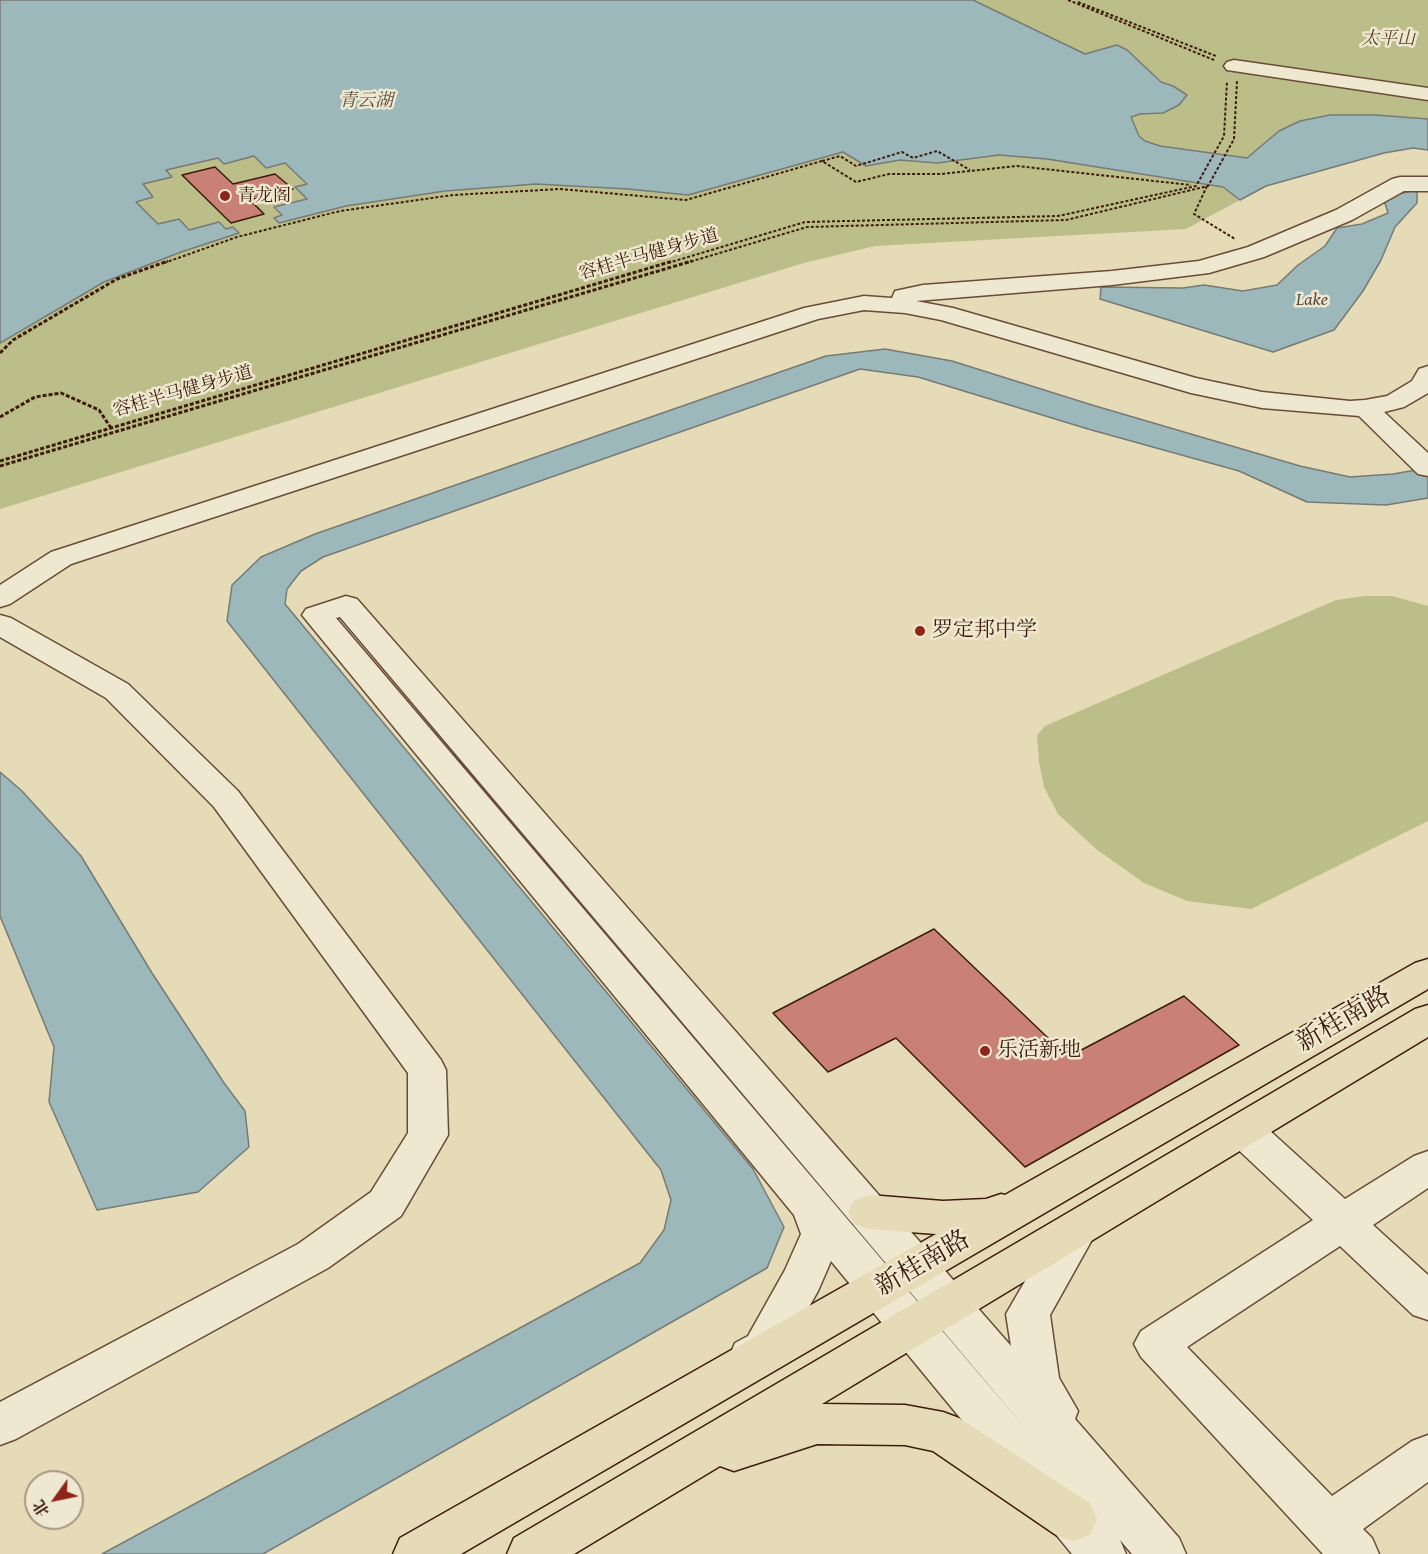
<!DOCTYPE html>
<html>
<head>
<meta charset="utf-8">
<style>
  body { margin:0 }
  #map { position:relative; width:1428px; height:1554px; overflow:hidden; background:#e6dbb7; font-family:"Gentium Book Plus","Noto Serif SC",serif }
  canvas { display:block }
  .north { position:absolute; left:24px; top:1470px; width:60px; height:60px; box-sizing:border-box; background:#efe8d0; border:2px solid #a89682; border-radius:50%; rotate:237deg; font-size:16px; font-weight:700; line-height:24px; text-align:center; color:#3e1c0c }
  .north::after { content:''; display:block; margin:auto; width:21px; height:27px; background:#8f2418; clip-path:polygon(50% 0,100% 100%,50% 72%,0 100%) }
</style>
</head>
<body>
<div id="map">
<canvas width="1428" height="1554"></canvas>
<div class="north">北</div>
</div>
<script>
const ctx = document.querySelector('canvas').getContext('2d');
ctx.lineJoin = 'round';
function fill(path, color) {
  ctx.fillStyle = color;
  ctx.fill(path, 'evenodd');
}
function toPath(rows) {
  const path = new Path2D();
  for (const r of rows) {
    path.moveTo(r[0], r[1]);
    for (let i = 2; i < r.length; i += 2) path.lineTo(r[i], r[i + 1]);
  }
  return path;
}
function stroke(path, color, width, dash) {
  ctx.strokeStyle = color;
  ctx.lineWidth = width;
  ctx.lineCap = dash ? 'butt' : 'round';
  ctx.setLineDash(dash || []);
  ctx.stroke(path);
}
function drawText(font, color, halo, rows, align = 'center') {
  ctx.font = font + ' "Gentium Book Plus","Noto Serif SC",serif';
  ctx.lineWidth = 5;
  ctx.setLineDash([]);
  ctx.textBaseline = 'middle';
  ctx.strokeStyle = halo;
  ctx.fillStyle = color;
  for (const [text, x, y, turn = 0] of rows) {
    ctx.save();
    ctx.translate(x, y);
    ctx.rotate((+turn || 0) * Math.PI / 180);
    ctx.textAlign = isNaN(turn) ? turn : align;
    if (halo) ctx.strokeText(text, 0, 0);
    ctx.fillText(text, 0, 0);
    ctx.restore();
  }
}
fill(toPath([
  [0,0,1428,0,1428,119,1376,115,1330,115,1300,121,1279,131,1248,158,1240,200,1186,229,875,246,804,263,0,509],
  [1365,596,1392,596,1428,606,1428,821,1251,909,1187,901,1144,883,1096,849,1058,814,1044,787,1039,762,1037,735,1045,726,1336,600]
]), '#bcbe8a');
const water = toPath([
  [0,0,973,0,1085,54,1117,45,1127,50,1161,82,1173,86,1187,95,1179,105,1163,113,1140,114,1131,117,1139,136,1145,141,1160,146,1247,158,1279,131,1300,121,1330,115,1376,115,1428,119,1428,150,1413,148,1384,153,1266,186,1240,200,1223,187,1047,159,999,155,937,163,900,160,866,166,843,152,688,195,628,189,536,184,445,191,346,206,279,223,274,218,282,215,274,207,307,199,295,187,307,184,285,163,266,168,254,156,224,164,218,158,166,170,172,177,143,184,153,197,136,202,158,224,179,219,189,230,219,222,226,229,233,227,239,233,181,252,104,282,0,343,0,0],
  [1417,190,1417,203,1395,227,1381,260,1363,291,1334,330,1273,352,1100,299,1101,287,1183,288,1204,285,1243,291,1277,285,1298,265,1325,246,1337,228,1362,224,1388,213,1383,197,1417,190],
  [885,349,952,361,1092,405,1300,466,1350,477,1393,474,1428,468,1428,498,1386,505,1307,502,1239,471,1088,429,918,377,860,369,323,557,301,571,287,589,285,604,753,1169,784,1227,767,1268,263,1554,102,1554,640,1263,664,1230,671,1200,661,1170,227,621,232,585,261,557,315,534,826,356,885,349],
  [0,772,22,791,81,856,152,973,224,1083,245,1111,249,1147,198,1192,97,1210,49,1102,54,1047,0,916,0,772]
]);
fill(water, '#9db8bb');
stroke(water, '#777a75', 1.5);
const building = toPath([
  [215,167,233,184,275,174,293,189,250,200,264,214,231,223,182,175,215,167],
  [934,929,1068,1057,1184,996,1239,1045,1025,1167,896,1038,828,1072,773,1013,934,929]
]);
fill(building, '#ca8175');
stroke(building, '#3e1c0c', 1.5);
const minor = toPath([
  [1234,60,1428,88,1428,100,1227,70,1224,66,1227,62,1234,60],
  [1400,177,1428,177,1428,191,1404,191,1352,220,1264,257,1209,273,1112,285,916,301,953,308,1196,378,1262,392,1350,401,1365,400,1387,396,1412,381,1419,369,1428,366,1428,393,1404,407,1384,412,1428,453,1428,476,1418,474,1359,416,1262,408,1191,393,941,320,905,313,864,310,818,319,71,564,10,604,0,607,0,585,51,552,804,308,864,296,892,298,895,291,923,285,1112,271,1199,261,1248,247,1336,210,1392,179,1400,177],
  [346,596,357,599,1011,1346,1006,1314,1062,1217,1077,1212,1092,1217,1098,1229,1050,1315,1059,1378,1078,1411,1075,1419,1179,1538,1186,1554,1132,1554,1120,1540,1126,1554,1072,1554,831,1261,818,1291,778,1362,767,1371,751,1376,735,1371,729,1357,735,1343,748,1336,785,1270,801,1234,794,1215,302,615,306,609,346,596],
  [340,617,1031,1435,336,618,340,617],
  [0,615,11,618,128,684,238,791,441,1060,446,1070,448,1135,401,1216,328,1268,16,1439,0,1445,0,1402,298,1244,371,1192,408,1133,408,1073,214,807,106,698,0,637,0,615],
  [1243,1114,1257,1119,1345,1199,1414,1156,1428,1151,1428,1188,1373,1225,1428,1275,1428,1320,1413,1315,1340,1246,1187,1347,1332,1496,1412,1441,1428,1435,1428,1482,1363,1529,1372,1538,1379,1554,1323,1554,1141,1357,1134,1344,1141,1331,1313,1220,1229,1141,1223,1130,1229,1119,1243,1114]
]);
const major = toPath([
  [1428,959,1428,989,461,1554,393,1554,400,1538,936,1234,869,1229,854,1224,848,1212,854,1200,869,1195,943,1201,986,1199,1001,1194,1005,1195,1415,963,1428,959],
  [1428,1005,1428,1037,822,1404,905,1405,943,1412,959,1418,1090,1503,1097,1519,1090,1535,1073,1541,1056,1535,933,1451,905,1445,817,1444,734,1471,720,1466,574,1554,507,1554,514,1538,1415,1009,1428,1005]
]);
stroke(minor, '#684c37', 3);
stroke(major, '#3e1c0c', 3);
stroke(toPath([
  [1068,0,1214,60],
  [1078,2,1216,56],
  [822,161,840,156,856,166,902,152,913,158,937,151,970,170],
  [1207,186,1194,214,1235,239],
  [164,263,237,237,340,211,453,195,560,189,686,200,822,161,856,182,889,174,941,174,1017,166,1191,185],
  [668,263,805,222,1058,216,1196,186,1224,136,1227,81],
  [686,263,807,227,1066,220,1208,186,1234,139,1237,81]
]), '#3e1c0c', 2, [3, 2]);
stroke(toPath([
  [0,353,13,340,117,279,168,261],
  [0,417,35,397,61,393,99,410,111,428],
  [0,461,673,261],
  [0,466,692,261]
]), '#3e1c0c', 3, [4, 2]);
fill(minor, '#efe8d0');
fill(major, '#e6dbb7');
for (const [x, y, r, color] of [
  [225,196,6,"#8f2418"],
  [920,631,6,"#8f2418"],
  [985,1051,6,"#8f2418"]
]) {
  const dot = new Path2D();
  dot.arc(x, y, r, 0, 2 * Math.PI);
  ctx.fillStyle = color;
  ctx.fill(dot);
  stroke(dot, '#efe8d0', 2);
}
drawText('italic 18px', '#5e442c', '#efe8d0', [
  ["太平山",1388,39]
]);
drawText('italic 18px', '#5a4b41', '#efe8d0', [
  ["青云湖",366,101],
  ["Lake",1312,300]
]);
drawText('18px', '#3e1c0c', '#efe8d0', [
  ["青龙阁",237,196]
], 'left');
drawText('18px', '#3e1c0c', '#efe8d0', [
  ["容桂半马健身步道",649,255,-16],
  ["容桂半马健身步道",183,392,-16]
]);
drawText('21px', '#3e1c0c', '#efe8d0', [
  ["罗定邦中学",932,631],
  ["乐活新地",997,1051]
], 'left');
drawText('26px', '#3e1c0c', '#efe8d0', [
  ["新桂南路",1344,1020,-30],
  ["新桂南路",923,1264,-30]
]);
</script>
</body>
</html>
